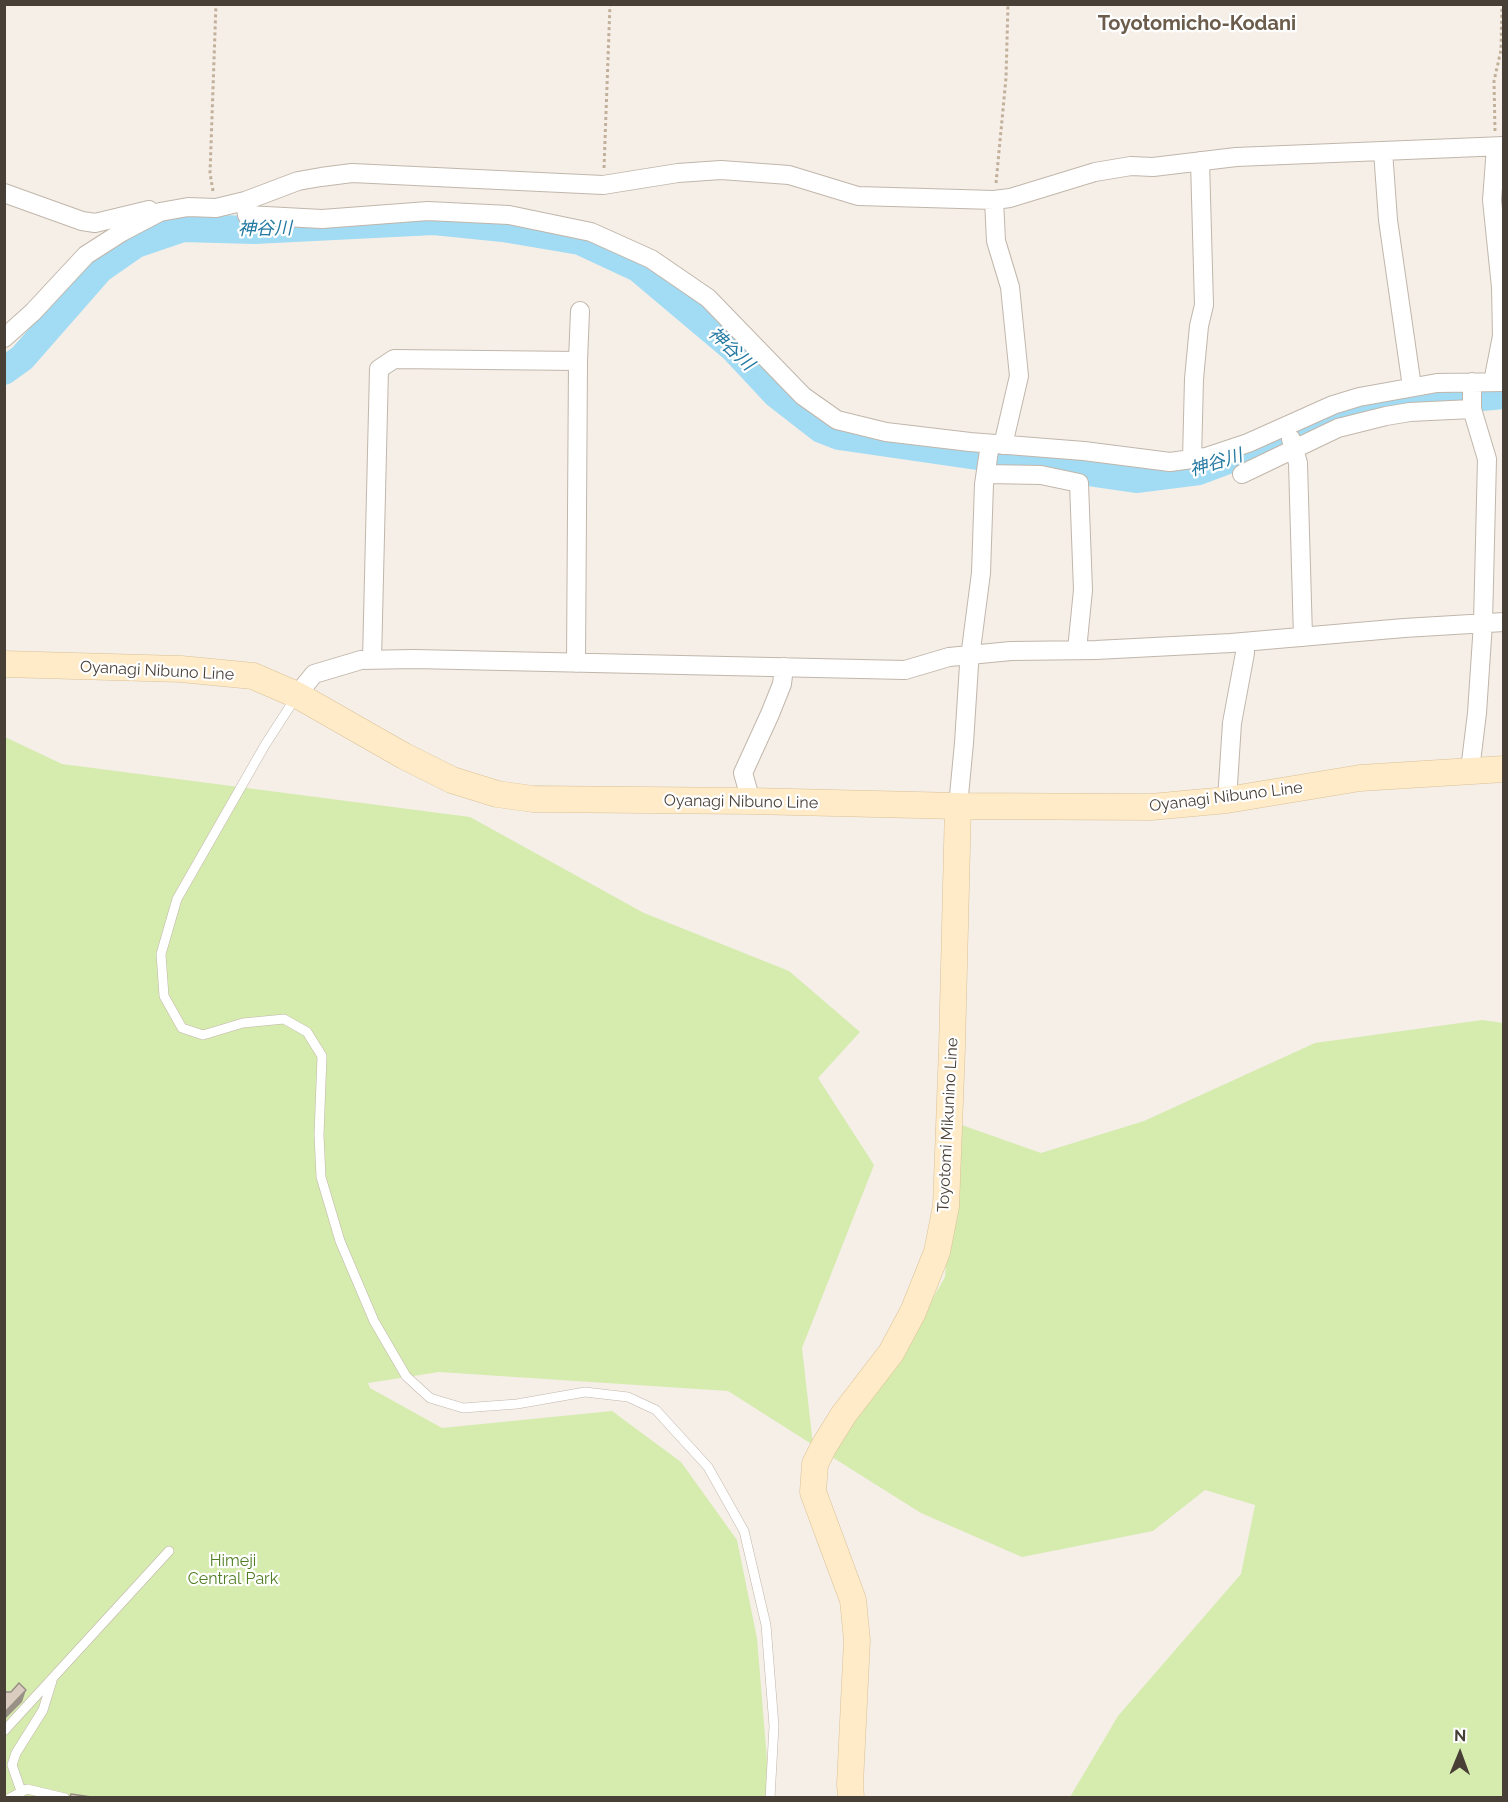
<!DOCTYPE html>
<html>
<head>
<meta charset="utf-8">
<style>
  body { margin:0 }
  #map { position:relative; width:1508px; height:1802px; overflow:hidden; background:#f5efe8; font-family:Raleway,sans-serif }
  canvas { display:block }
  .frame { position:absolute; inset:0; border:6px solid #483f36; pointer-events:none }
  .north { position:absolute; left:1430px; top:1724px; width:60px; height:60px; -webkit-text-stroke:4px #fff; paint-order:stroke; rotate:1deg; font-size:16px; font-weight:700; line-height:24px; text-align:center; color:#483f36 }
  .north::after { content:''; display:block; margin:auto; width:21px; height:27px; background:#483f36; clip-path:polygon(50% 0,100% 100%,50% 72%,0 100%) }
</style>
</head>
<body>
<div id="map">
<canvas width="1508" height="1802"></canvas>
<div class="frame"></div>
<div class="north">N</div>
</div>
<script>
const ctx = document.querySelector('canvas').getContext('2d');
ctx.lineJoin = 'round';
function fill(path, color) {
  ctx.fillStyle = color;
  ctx.fill(path, 'evenodd');
}
function toPath(rows) {
  const path = new Path2D();
  for (const r of rows) {
    path.moveTo(r[0], r[1]);
    for (let i = 2; i < r.length; i += 2) path.lineTo(r[i], r[i + 1]);
  }
  return path;
}
function stroke(path, color, width, dash) {
  ctx.strokeStyle = color;
  ctx.lineWidth = width;
  ctx.lineCap = dash ? 'butt' : 'round';
  ctx.setLineDash(dash || []);
  ctx.stroke(path);
}
function drawText(font, color, halo, rows, align = 'center') {
  ctx.font = font + ' Raleway,"Noto Sans JP",sans-serif';
  ctx.lineWidth = 4.5;
  ctx.setLineDash([]);
  ctx.textBaseline = 'middle';
  ctx.strokeStyle = halo;
  ctx.fillStyle = color;
  for (const [text, x, y, turn = 0] of rows) {
    ctx.save();
    ctx.translate(x, y);
    ctx.rotate((+turn || 0) * Math.PI / 180);
    ctx.textAlign = isNaN(turn) ? turn : align;
    if (halo) ctx.strokeText(text, 0, 0);
    ctx.fillText(text, 0, 0);
    ctx.restore();
  }
}
fill(toPath([
  [5,737,62,764,470,817,644,913,789,971,860,1032,818,1078,874,1165,802,1348,813,1445,728,1391,439,1372,368,1383,370,1388,442,1428,612,1411,681,1462,737,1540,757,1638,770,1797,5,1798],
  [1482,1020,1503,1023,1503,1797,1070,1797,1118,1716,1241,1574,1255,1505,1205,1490,1153,1531,1022,1557,921,1513,824,1452,889,1374,945,1277,956,1123,1041,1153,1144,1121,1315,1043]
]), '#d6ebae');
stroke(toPath([
  [4,371,22,358,100,269,136,244,183,228,254,230,434,221,503,228,580,241,638,268,733,348,776,394,821,429,839,436,1136,479,1199,471,1331,421,1362,411,1459,399,1504,395]
]), '#a1dbf4', 28);
const lane = toPath([
  [296,697,265,745,177,899,161,954,164,996,182,1028,203,1035,243,1023,284,1019,307,1032,322,1056,319,1135,321,1177,340,1241,374,1321,406,1376,430,1398,463,1408,517,1404,585,1392,628,1397,656,1410,708,1467,744,1531,766,1625,774,1726,770,1798],
  [4,1731,169,1551],
  [21,1791,12,1765,16,1753,43,1710,52,1681],
  [10,1798,27,1789,65,1798]
]);
const street = toPath([
  [1383,151,1388,220,1412,387],
  [4,193,82,221,95,223,149,210],
  [994,200,996,241,1010,287,1019,376,1003,445],
  [245,201,247,215,322,219,428,211,509,215,591,232,651,259,708,298,803,396,837,420,886,432,970,442,1084,451,1170,462,1206,457,1248,443,1333,405,1359,397,1437,383,1504,382],
  [4,338,33,312,86,255,122,232,160,212,188,207,216,208,245,201,298,181,321,177,352,173,603,185,678,173,721,170,789,175,858,196,994,200,1010,198,1095,172,1131,166,1153,167,1236,157,1504,146],
  [1493,382,1502,336,1501,287,1492,200,1496,147],
  [1291,439,1298,463,1303,637],
  [1192,459,1194,379,1199,326,1204,305,1200,161],
  [986,474,1041,475,1079,483,1083,590,1077,650],
  [1242,474,1338,428,1386,416,1410,412,1472,409],
  [372,660,379,369,394,359,578,361],
  [576,663,578,361,580,311],
  [297,695,314,674,361,660,414,659,905,670,949,657,1011,651,1096,650,1231,643,1404,628,1504,622],
  [1470,770,1477,713,1483,623,1487,459,1472,409,1472,382],
  [1227,800,1232,723,1245,653,1245,642],
  [751,801,743,773,770,714,782,684,784,667],
  [958,806,964,743,969,665,981,573,984,484,990,444]
]);
const secondary = toPath([
  [4,664,181,669,253,676,297,695,404,756,452,780,497,794,533,799,751,801,958,806,1151,807,1227,800,1360,778,1504,769],
  [851,1798,850,1784,857,1640,853,1600,813,1492,815,1464,824,1446,844,1414,891,1353,913,1312,937,1252,946,1206,952,1048,958,806]
]);
stroke(lane, '#c1b6aa', 10);
stroke(street, '#c1b6aa', 20);
stroke(secondary, '#dac197', 27);
stroke(toPath([
  [1495,131,1494,81,1501,50,1502,4],
  [604,168,610,4],
  [996,183,1006,78,1008,4],
  [213,191,210,173,216,4]
]), '#c3b09a', 3, [3, 3]);
stroke(lane, '#fff', 9);
stroke(street, '#fff', 18);
stroke(secondary, '#ffebc7', 26);
fill(toPath([
  [26,1690,22,1702,4,1720,4,1713]
]), '#999086');
const building = toPath([
  [19,1683,26,1690,4,1713,4,1692,11,1692,19,1683],
  [71,1794,91,1797,70,1797,71,1794]
]);
fill(building, '#dacdbf');
stroke(building, '#999086', 1.5);
drawText('16px', '#483f36', '#fff', [
  ["Oyanagi Nibuno Line",157,671,3],
  ["Oyanagi Nibuno Line",1226,797,-7],
  ["Oyanagi Nibuno Line",741,802,1],
  ["Toyotomi Mikunino Line",948,1125,-87]
]);
drawText('16px', '#517e25', '#fff', [
  ["Himeji",233,1561],
  ["Central Park",233,1579]
]);
drawText('italic 18px', '#257aa2', '#fff', [
  ["神谷川",265,229,-1],
  ["神谷川",731,349,43],
  ["神谷川",1216,463,-17]
]);
drawText('bold 20px', '#6c5c4c', '#fff', [
  ["Toyotomicho-Kodani",1197,24]
]);
</script>
</body>
</html>
